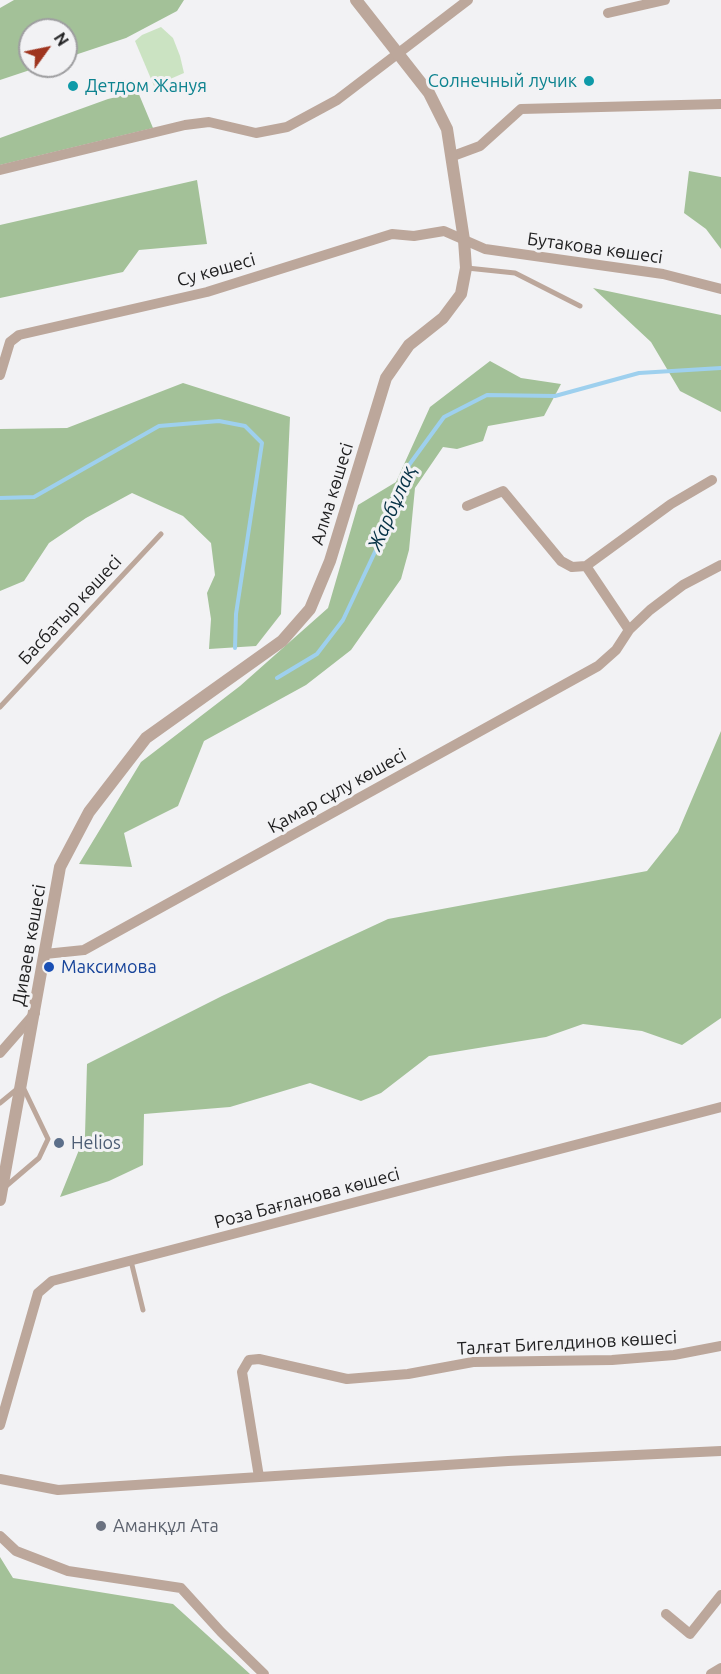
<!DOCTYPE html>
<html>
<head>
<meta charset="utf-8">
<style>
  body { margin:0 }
  #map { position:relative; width:721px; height:1674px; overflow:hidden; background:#f2f2f4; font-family:Ubuntu,sans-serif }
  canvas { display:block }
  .north { position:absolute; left:18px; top:18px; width:60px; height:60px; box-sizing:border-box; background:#f2f2f4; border:2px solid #9e9ea0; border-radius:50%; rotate:57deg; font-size:16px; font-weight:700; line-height:24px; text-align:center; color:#202021 }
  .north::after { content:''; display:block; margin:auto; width:21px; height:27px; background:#9f351f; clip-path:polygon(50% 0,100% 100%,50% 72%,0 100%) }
</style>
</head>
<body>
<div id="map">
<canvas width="721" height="1674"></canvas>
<div class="north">N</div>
</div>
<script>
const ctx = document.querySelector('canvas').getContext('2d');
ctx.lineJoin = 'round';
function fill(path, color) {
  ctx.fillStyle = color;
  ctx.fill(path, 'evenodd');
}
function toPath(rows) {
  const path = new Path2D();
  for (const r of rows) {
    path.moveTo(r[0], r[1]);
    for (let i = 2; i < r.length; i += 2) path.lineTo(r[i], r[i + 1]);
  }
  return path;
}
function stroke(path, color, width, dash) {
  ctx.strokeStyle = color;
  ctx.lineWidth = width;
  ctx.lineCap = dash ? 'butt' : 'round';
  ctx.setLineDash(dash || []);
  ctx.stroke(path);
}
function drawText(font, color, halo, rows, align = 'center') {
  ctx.font = font + ' Ubuntu,sans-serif';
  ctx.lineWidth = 6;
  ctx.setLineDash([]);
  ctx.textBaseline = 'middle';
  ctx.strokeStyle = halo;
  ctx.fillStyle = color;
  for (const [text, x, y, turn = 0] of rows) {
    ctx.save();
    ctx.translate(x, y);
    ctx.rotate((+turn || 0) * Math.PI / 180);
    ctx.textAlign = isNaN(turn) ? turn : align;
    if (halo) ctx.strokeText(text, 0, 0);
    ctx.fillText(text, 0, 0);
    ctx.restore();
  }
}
fill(toPath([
  [161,27,173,38,180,56,184,73,154,86,135,41,142,35]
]), '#cbe3c2');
fill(toPath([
  [14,0,184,0,177,11,126,38,66,58,66,30,30,30,30,66,42,66,0,80,0,8],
  [138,92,153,128,0,165,0,138,108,99],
  [689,171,721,177,721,249,706,229,684,213],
  [197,180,207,244,139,250,123,272,0,298,0,225],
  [593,288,721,315,721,412,680,391,651,342],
  [490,361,521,378,561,384,544,416,488,426,483,441,457,449,443,447,415,488,409,550,401,579,351,650,306,685,204,741,178,806,124,833,132,867,79,864,141,762,240,686,328,608,358,505,396,482,430,407],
  [183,383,290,417,281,614,256,646,209,649,211,619,207,593,215,575,211,543,183,516,132,493,86,518,49,543,24,581,0,591,0,429,67,428],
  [721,731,721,1018,682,1045,642,1031,583,1024,546,1037,429,1056,381,1093,361,1101,310,1083,230,1107,144,1114,143,1165,109,1181,60,1197,85,1135,87,1064,222,996,388,919,647,871,678,832],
  [0,1557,13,1578,173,1604,250,1674,0,1674]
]), '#a3c198');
stroke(toPath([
  [0,498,34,497,159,426,219,421,245,426,262,443,236,614,235,648],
  [277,678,317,654,343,620,382,537,409,465,444,417,487,395,555,396,639,373,721,368]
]), '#9ed0ee', 4);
stroke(toPath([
  [467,268,515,273,580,306],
  [0,707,161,534],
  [0,1103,22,1085,48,1139,39,1158,5,1187],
  [131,1261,143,1310]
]), '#bca79b', 5);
stroke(toPath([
  [608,13,665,0],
  [453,156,480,146,521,109,721,104],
  [0,170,185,125,209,122,256,133,287,127,337,100,468,0],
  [0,375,10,342,19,335,207,292,392,234,414,236,444,231,485,249,663,274,721,289],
  [467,506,503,491,561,561,572,567,586,566,671,504,712,480],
  [629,630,650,610,683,585,721,565],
  [45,954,84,950,598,666,616,650,629,630,586,566],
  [0,1053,35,1013],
  [0,1425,38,1293,52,1281,721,1107],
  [259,1477,242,1372,249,1360,259,1359,347,1379,408,1374,473,1362,612,1360,674,1355,721,1346],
  [0,1479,58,1490,508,1461,721,1451],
  [0,1536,16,1551,68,1571,181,1588,221,1632,264,1674],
  [666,1614,690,1634,721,1595],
  [711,1674,721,1668]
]), '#bca79b', 10);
stroke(toPath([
  [0,1200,60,867,89,812,146,738,282,641,310,609,330,561,386,378,409,345,443,318,461,294,466,268,464,240,447,129,429,93,356,0]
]), '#bca79b', 12);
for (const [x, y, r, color] of [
  [589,81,6,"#0f9aa8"],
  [73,86,6,"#0f9aa8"],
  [49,967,6,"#1a4fb4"],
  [59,1143,6,"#5c6f8a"],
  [101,1526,6,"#6b7280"]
]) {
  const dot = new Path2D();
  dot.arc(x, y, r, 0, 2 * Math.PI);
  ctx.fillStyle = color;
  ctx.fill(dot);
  stroke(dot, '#f2f2f4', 2);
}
drawText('18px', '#0d838f', '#f2f2f4', [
  ["Солнечный лучик",577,81],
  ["Детдом Жануя",85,86,"left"]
], 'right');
drawText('18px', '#202021', '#f2f2f4', [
  ["Бутакова көшесі",595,248,8],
  ["Су көшесі",216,270,-16],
  ["Алма көшесі",332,494,-73],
  ["Басбатыр көшесі",70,610,-47],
  ["Қамар сұлу көшесі",337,791,-29],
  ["Диваев көшесі",29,945,-80],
  ["Роза Бағланова көшесі",307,1198,-15],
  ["Талғат Бигелдинов көшесі",567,1343,-3]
]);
drawText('18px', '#164399', '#f2f2f4', [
  ["Максимова",61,967]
], 'left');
drawText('18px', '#4e5e75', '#f2f2f4', [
  ["Helios",71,1143]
], 'left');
drawText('18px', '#5b616d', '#f2f2f4', [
  ["Аманқұл Ата",113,1526]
], 'left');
drawText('italic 20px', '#043044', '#f2f2f4', [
  ["Жарбұлақ",392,508,-66]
]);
</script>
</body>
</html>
